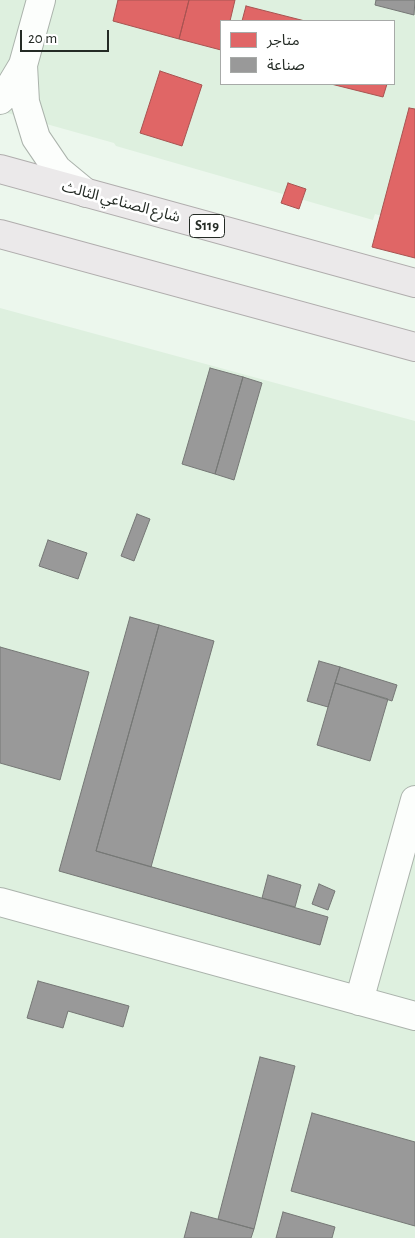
<!DOCTYPE html>
<html>
<head>
<meta charset="utf-8">
<style>
  body { margin:0 }
  #map { position:relative; width:415px; height:1238px; overflow:hidden; background:#ecf7ed; font-family:"Alegreya Sans","Noto Sans Arabic",sans-serif }
  canvas { display:block }
  .legend { position:absolute; left:220px; top:20px; width:175px; height:65px; box-sizing:border-box; background:#fff; border:1px solid #a7aaa8; margin:0; padding:6px 9px; list-style:none; font-size:15px; color:#242b25 }
  .legend li { display:flex; align-items:center; gap:10px; height:25px }
  .legend b { width:25px; border:1px solid #a7aaa8 }
  .scale { position:absolute; left:20px; top:30px; width:89px; height:22px; box-sizing:border-box; border:2px solid #242b25; border-top:0; padding-left:6px; font-size:15px; line-height:18px; white-space:nowrap; color:#242b25; -webkit-text-stroke:4px #fff; paint-order:stroke }
</style>
</head>
<body>
<div id="map">
<canvas width="415" height="1238"></canvas>
<ul class="legend">
<li><b style="height:14px;background:#e06666"></b>متاجر</li>
<li><b style="height:14px;background:#999"></b>صناعة</li>
</ul>
<div class="scale">20 m</div>
</div>
<script>
const ctx = document.querySelector('canvas').getContext('2d');
ctx.lineJoin = 'round';
function fill(path, color) {
  ctx.fillStyle = color;
  ctx.fill(path, 'evenodd');
}
function toPath(rows) {
  const path = new Path2D();
  for (const r of rows) {
    path.moveTo(r[0], r[1]);
    for (let i = 2; i < r.length; i += 2) path.lineTo(r[i], r[i + 1]);
  }
  return path;
}
function stroke(path, color, width, dash) {
  ctx.strokeStyle = color;
  ctx.lineWidth = width;
  ctx.lineCap = dash ? 'butt' : 'round';
  ctx.setLineDash(dash || []);
  ctx.stroke(path);
}
function drawText(font, color, halo, rows, align = 'center') {
  ctx.font = font + ' "Alegreya Sans","Noto Sans Arabic",sans-serif';
  ctx.lineWidth = 5;
  ctx.setLineDash([]);
  ctx.textBaseline = 'middle';
  ctx.strokeStyle = halo;
  ctx.fillStyle = color;
  for (const [text, x, y, turn = 0] of rows) {
    ctx.save();
    ctx.translate(x, y);
    ctx.rotate((+turn || 0) * Math.PI / 180);
    ctx.textAlign = isNaN(turn) ? turn : align;
    if (halo) ctx.strokeText(text, 0, 0);
    ctx.fillText(text, 0, 0);
    ctx.restore();
  }
}
fill(toPath([
  [0,0,415,0,415,225,375,214,373,220,116,146,114,143,0,111],
  [221,21,394,21,394,84,221,84],
  [0,308,415,421,415,1238,0,1238]
]), '#def0df');
const shops = toPath([
  [118,0,189,0,179,39,113,21,118,0],
  [189,0,235,0,230,21,221,21,221,50,179,39,189,0],
  [246,6,305,21,242,21,246,6],
  [160,71,202,85,182,146,140,133,160,71],
  [331,84,387,84,383,97,331,84],
  [409,108,415,109,415,258,372,247,409,108],
  [288,183,306,189,299,209,281,203,288,183]
]);
fill(shops, '#e06666');
stroke(shops, '#a85452', 1);
const industry = toPath([
  [376,0,415,0,414,15,375,5,376,0],
  [210,368,243,377,215,474,182,464,210,368],
  [243,377,262,383,234,480,215,474,243,377],
  [137,514,150,519,134,561,121,556,137,514],
  [48,540,87,553,78,579,39,566,48,540],
  [130,617,159,625,96,851,328,917,320,945,59,871,130,617],
  [159,625,214,641,151,867,96,851,159,625],
  [0,647,89,672,60,780,0,763,0,647],
  [319,661,340,667,328,707,307,701,319,661],
  [340,667,397,685,392,701,335,683,340,667],
  [335,683,388,699,370,761,317,745,335,683],
  [268,875,301,885,295,907,262,898,268,875],
  [319,884,335,891,328,910,312,904,319,884],
  [38,981,129,1006,123,1027,68,1011,63,1028,27,1018,38,981],
  [260,1057,295,1066,254,1229,218,1219,260,1057],
  [312,1113,415,1142,415,1226,291,1191,312,1113],
  [191,1212,254,1229,251,1238,184,1238,191,1212],
  [283,1212,335,1227,332,1238,276,1238,283,1212]
]);
fill(industry, '#999');
stroke(industry, '#767876', 1);
const street = toPath([
  [23,65,25,102,36,138,57,169,86,193],
  [0,100,5,95,23,65,41,0],
  [0,902,415,1016],
  [359,1001,415,800]
]);
const primary = toPath([
  [0,169,415,283],
  [0,234,415,347]
]);
stroke(street, '#abb3ac', 30);
stroke(primary, '#b0adad', 30);
stroke(street, '#fcfefc', 28);
stroke(primary, '#ebe9ea', 28);
for (const [x, y, w] of [
  [207,226,35]
]) {
  const box = new Path2D();
  box.roundRect(x - w / 2, y - 11.5, w, 23, 4);
  ctx.fillStyle = '#fff';
  ctx.fill(box);
  stroke(box, '#242b25', 1);
}
drawText('bold 14px', '#242b25', null, [
  ["S119",207,226]
]);
drawText('15px', '#242b25', '#fff', [
  ["شارع الصناعي الثالث",121,202,15]
]);
</script>
</body>
</html>
